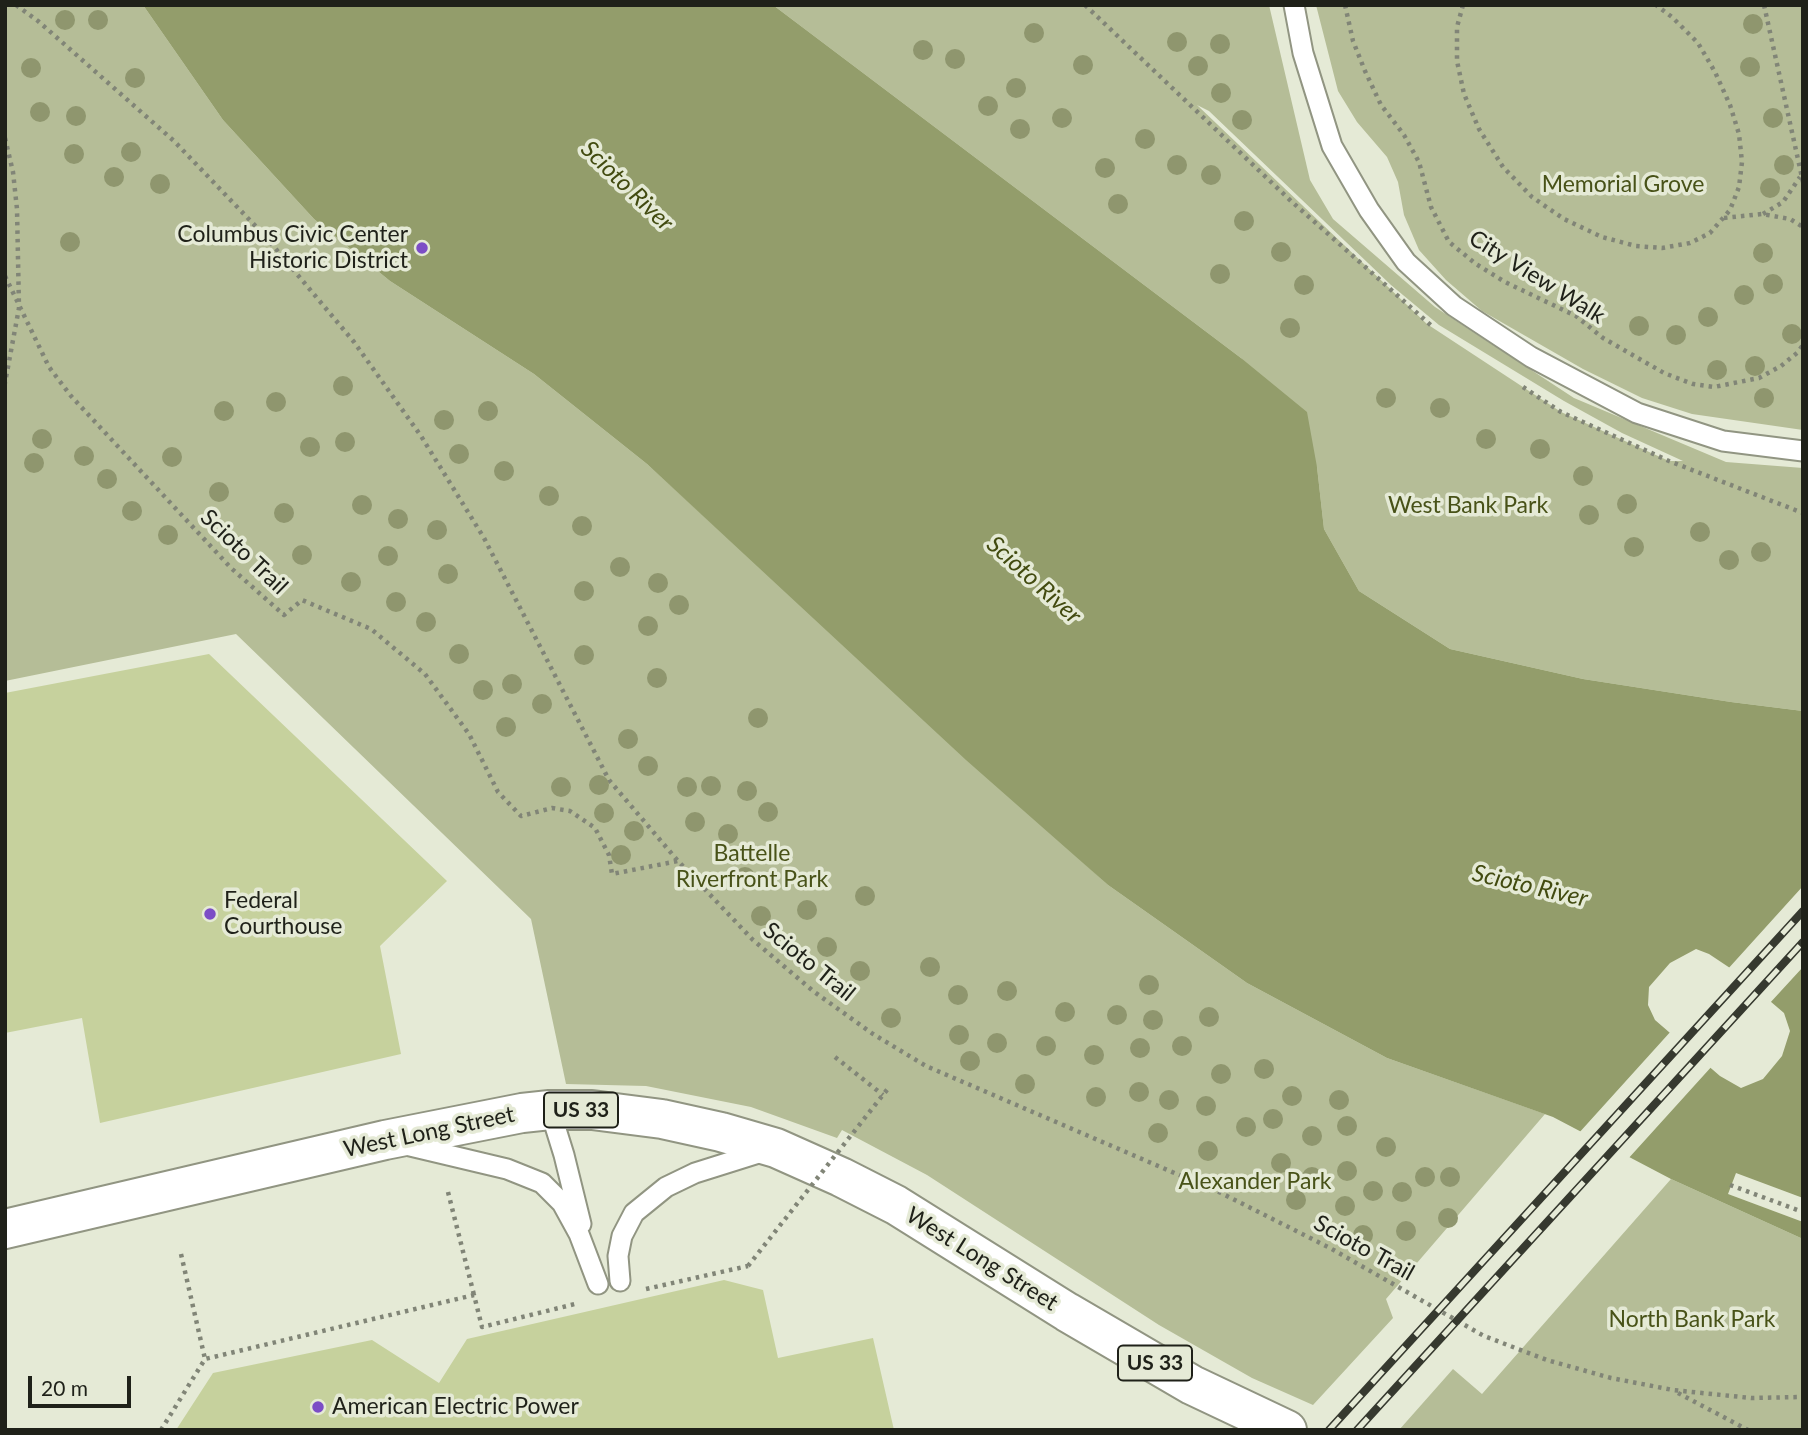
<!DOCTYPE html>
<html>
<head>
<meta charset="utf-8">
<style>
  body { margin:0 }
  #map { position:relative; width:1808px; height:1435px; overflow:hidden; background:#e5ead6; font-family:Lato,sans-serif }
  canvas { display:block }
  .frame { position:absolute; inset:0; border:7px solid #1f2119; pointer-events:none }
  .scale { position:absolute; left:28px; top:1376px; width:103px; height:32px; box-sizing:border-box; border:4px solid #1f2119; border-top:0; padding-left:9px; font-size:21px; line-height:24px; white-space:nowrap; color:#1f2119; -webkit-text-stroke:5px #e5ead6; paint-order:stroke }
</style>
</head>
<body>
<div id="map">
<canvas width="1808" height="1435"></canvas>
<div class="frame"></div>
<div class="scale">20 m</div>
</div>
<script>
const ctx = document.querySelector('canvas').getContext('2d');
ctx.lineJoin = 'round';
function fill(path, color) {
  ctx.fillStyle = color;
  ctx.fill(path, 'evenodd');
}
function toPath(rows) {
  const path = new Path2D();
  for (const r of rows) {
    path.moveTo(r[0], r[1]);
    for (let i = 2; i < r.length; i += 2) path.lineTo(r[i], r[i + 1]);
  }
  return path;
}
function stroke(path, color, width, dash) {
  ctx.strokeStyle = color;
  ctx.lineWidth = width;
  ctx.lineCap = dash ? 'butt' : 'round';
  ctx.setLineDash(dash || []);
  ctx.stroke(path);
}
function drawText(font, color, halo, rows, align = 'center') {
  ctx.font = font + ' Lato,sans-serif';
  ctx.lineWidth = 7;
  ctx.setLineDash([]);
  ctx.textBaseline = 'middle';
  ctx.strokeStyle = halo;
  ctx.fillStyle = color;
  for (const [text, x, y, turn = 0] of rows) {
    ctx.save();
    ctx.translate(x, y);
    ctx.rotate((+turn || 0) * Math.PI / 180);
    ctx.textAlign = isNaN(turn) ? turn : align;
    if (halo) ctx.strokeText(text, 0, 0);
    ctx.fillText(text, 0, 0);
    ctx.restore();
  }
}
fill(toPath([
  [5,5,143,5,223,120,314,219,390,281,534,374,647,464,1108,885,1247,983,1387,1058,1545,1114,1386,1299,1393,1318,1313,1405,1252,1378,1159,1325,927,1175,842,1130,837,1138,751,1107,646,1086,566,1084,531,919,236,634,5,681],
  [773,5,1269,5,1310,180,1333,219,1435,307,1574,398,1726,462,1803,468,1803,711,1731,702,1583,679,1450,649,1359,591,1324,529,1317,467,1241,358],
  [1197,105,1209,111,1391,285,1439,325,1564,401,1622,433,1683,461,1669,461,1561,412,1427,324],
  [1316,5,1803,5,1803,430,1692,414,1642,398,1583,369,1482,311,1446,280,1419,250,1404,215,1398,182,1387,157,1357,122,1338,91],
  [1671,1179,1803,1239,1803,1430,1399,1430,1453,1369,1482,1394]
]), '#b5bd97');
fill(toPath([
  [143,5,773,5,1241,358,1307,412,1317,467,1324,529,1359,591,1450,649,1583,679,1731,702,1803,711,1803,1239,1671,1179,1553,1117,1387,1058,1247,983,1108,885,966,760,647,464,534,374,390,281,314,219,223,120],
  [1696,949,1709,954,1736,972,1784,1013,1790,1031,1782,1056,1763,1079,1741,1088,1720,1076,1655,1020,1648,1005,1649,987,1670,963]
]), '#939d6b');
fill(toPath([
  [1803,886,1803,967,1769,1004,1727,970],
  [1672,1030,1713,1065,1627,1160,1578,1134],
  [1736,1173,1803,1198,1803,1222,1728,1194]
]), '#e5ead6');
fill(toPath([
  [209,654,447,881,380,946,401,1054,100,1123,82,1018,5,1033,5,693],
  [724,1280,763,1290,778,1358,873,1338,894,1430,176,1430,213,1373,372,1340,439,1383,467,1339]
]), '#c6d19d');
const lane = toPath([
  [1294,5,1303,53,1332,146,1369,210,1406,262,1454,306,1531,357,1637,413,1723,441,1803,451],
  [550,1110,564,1155,581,1224],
  [406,1145,507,1169,542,1183,562,1203,579,1234,598,1284],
  [620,1281,618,1256,622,1236,634,1213,666,1187,695,1173,765,1151]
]);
const primary = toPath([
  [5,1229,385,1140,522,1113,550,1110,592,1110,662,1119,721,1132,776,1148,841,1177,896,1205,1067,1312,1192,1385,1287,1430]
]);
stroke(lane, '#919582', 23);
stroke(primary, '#919582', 42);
stroke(toPath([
  [16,5,38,21,174,141,265,236,354,342,421,436,484,538,609,780,678,861,753,940,813,991,873,1034,926,1066,1221,1193,1330,1248,1484,1336,1547,1360,1611,1378,1673,1390,1751,1398,1803,1397],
  [1085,5,1291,201,1434,328],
  [1345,5,1353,41,1365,71,1381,105,1404,135,1419,162,1431,207,1449,242,1476,264,1505,282,1576,316,1603,338,1664,373,1693,384,1714,387,1759,378,1781,366,1797,353,1803,345],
  [1463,5,1457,27,1457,61,1464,94,1479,129,1503,167,1532,197,1564,219,1602,237,1636,246,1662,248,1690,243,1710,233,1730,210,1739,187,1742,162,1739,134,1730,105,1715,72,1698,43,1672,17,1656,5],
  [1764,5,1803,182],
  [5,138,13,172,17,209,19,308,5,383],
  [1763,214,1783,202,1800,177],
  [1724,218,1762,214,1790,219,1803,227],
  [5,276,49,367,71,396,231,568,284,615,302,600,371,629,425,674,469,734,498,792,521,816,552,808,570,811,595,828,609,855,612,874,678,861],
  [1523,387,1561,412,1669,461,1803,513],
  [835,1057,883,1095],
  [1730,1185,1803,1212],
  [448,1192,474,1295],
  [181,1254,205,1359],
  [646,1289,748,1266],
  [1678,1393,1748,1430],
  [161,1430,205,1359,474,1295,482,1327,579,1303]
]), '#818577', 4.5, [3.5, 5]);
stroke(lane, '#fff', 19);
stroke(primary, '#fff', 38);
const rail = toPath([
  [1329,1430,1803,911],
  [1357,1430,1803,942]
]);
stroke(rail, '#36392f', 8);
stroke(rail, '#e5ead6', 5, [16]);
stroke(toPath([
  [748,1266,890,1086]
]), '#818577', 4.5, [3.5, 5]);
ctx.fillStyle = '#8f966e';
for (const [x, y] of [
  [65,20],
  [98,20],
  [1753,24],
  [1034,33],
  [1177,42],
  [1220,44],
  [923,50],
  [955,59],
  [1083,65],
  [1198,66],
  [1750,67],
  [31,68],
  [135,78],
  [1016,88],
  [1221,93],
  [988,106],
  [40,112],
  [76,116],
  [1062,118],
  [1773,118],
  [1242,120],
  [1020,129],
  [1145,139],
  [131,152],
  [74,154],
  [1177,165],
  [1784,165],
  [1105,168],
  [1211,175],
  [114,177],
  [160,184],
  [1770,188],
  [1118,204],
  [1244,221],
  [70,242],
  [1281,252],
  [1763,253],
  [1220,274],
  [1773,284],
  [1304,285],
  [1744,295],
  [1708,317],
  [1639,326],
  [1290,328],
  [1792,334],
  [1676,335],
  [1755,366],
  [1717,370],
  [343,386],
  [1386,398],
  [1764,398],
  [276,402],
  [1440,408],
  [224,411],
  [488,411],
  [444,420],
  [42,439],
  [1486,439],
  [345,442],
  [310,447],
  [1540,449],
  [459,454],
  [84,456],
  [172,457],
  [34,463],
  [504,471],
  [1583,476],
  [107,479],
  [219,492],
  [549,496],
  [1627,504],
  [362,505],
  [132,511],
  [284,513],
  [1589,515],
  [398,519],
  [582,526],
  [437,530],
  [1700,532],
  [168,535],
  [1634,547],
  [1761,552],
  [302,555],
  [388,556],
  [1729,560],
  [620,567],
  [448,574],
  [351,582],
  [658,583],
  [584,591],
  [396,602],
  [679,605],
  [426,622],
  [648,626],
  [459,654],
  [584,655],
  [657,678],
  [512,684],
  [483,690],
  [542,704],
  [758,718],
  [506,727],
  [628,739],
  [648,766],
  [599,785],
  [711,786],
  [561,787],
  [687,787],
  [747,791],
  [768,812],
  [604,813],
  [695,822],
  [634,831],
  [728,834],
  [621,855],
  [745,877],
  [865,896],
  [807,910],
  [761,916],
  [827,947],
  [930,967],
  [860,971],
  [1149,985],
  [1007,991],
  [958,995],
  [1065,1012],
  [1117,1015],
  [1209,1017],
  [891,1018],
  [1153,1020],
  [959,1035],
  [997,1043],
  [1046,1046],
  [1182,1046],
  [1140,1048],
  [1094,1055],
  [970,1061],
  [1264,1069],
  [1221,1074],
  [1025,1084],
  [1139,1092],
  [1292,1096],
  [1096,1097],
  [1169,1100],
  [1339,1100],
  [1206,1106],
  [1273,1119],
  [1347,1126],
  [1246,1127],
  [1158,1133],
  [1312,1136],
  [1386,1147],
  [1208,1151],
  [1281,1163],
  [1347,1171],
  [1312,1177],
  [1425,1177],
  [1450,1177],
  [1373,1191],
  [1402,1192],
  [1296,1200],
  [1345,1206],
  [1448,1218],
  [1406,1231],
  [1363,1235]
]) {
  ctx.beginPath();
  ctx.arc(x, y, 10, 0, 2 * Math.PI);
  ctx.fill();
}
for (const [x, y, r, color] of [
  [422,248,7,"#7c4dc6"],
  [210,914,7,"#7c4dc6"],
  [318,1407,7,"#7c4dc6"]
]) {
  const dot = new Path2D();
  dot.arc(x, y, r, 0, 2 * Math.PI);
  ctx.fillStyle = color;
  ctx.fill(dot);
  stroke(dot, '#e5ead6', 2.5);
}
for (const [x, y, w] of [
  [581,1110,74],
  [1155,1363,74]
]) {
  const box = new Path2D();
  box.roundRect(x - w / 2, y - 17.5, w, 35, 5);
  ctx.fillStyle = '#e5ead6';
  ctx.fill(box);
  stroke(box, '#1f2119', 2);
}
drawText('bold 21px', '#1f2119', null, [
  ["US 33",581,1110],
  ["US 33",1155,1363]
]);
drawText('23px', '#485218', '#e5ead6', [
  ["Memorial Grove",1623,185],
  ["West Bank Park",1468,506],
  ["Battelle",752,854],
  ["Riverfront Park",752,880],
  ["Alexander Park",1255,1182],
  ["North Bank Park",1692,1320]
]);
drawText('23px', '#1f2119', '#e5ead6', [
  ["Columbus Civic Center",408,235,"right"],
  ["Historic District",408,261,"right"],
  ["Federal",224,901],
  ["Courthouse",224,927],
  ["American Electric Power",332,1407]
], 'left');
drawText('23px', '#1f2119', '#e5ead6', [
  ["City View Walk",1537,277,32],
  ["Scioto Trail",244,552,44],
  ["Scioto Trail",809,962,39],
  ["West Long Street",429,1132,-12],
  ["Scioto Trail",1364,1248,29],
  ["West Long Street",982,1259,32]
]);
drawText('italic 24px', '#424b10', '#e5ead6', [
  ["Scioto River",627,186,44],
  ["Scioto River",1034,580,42],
  ["Scioto River",1530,886,13]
]);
</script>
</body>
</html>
